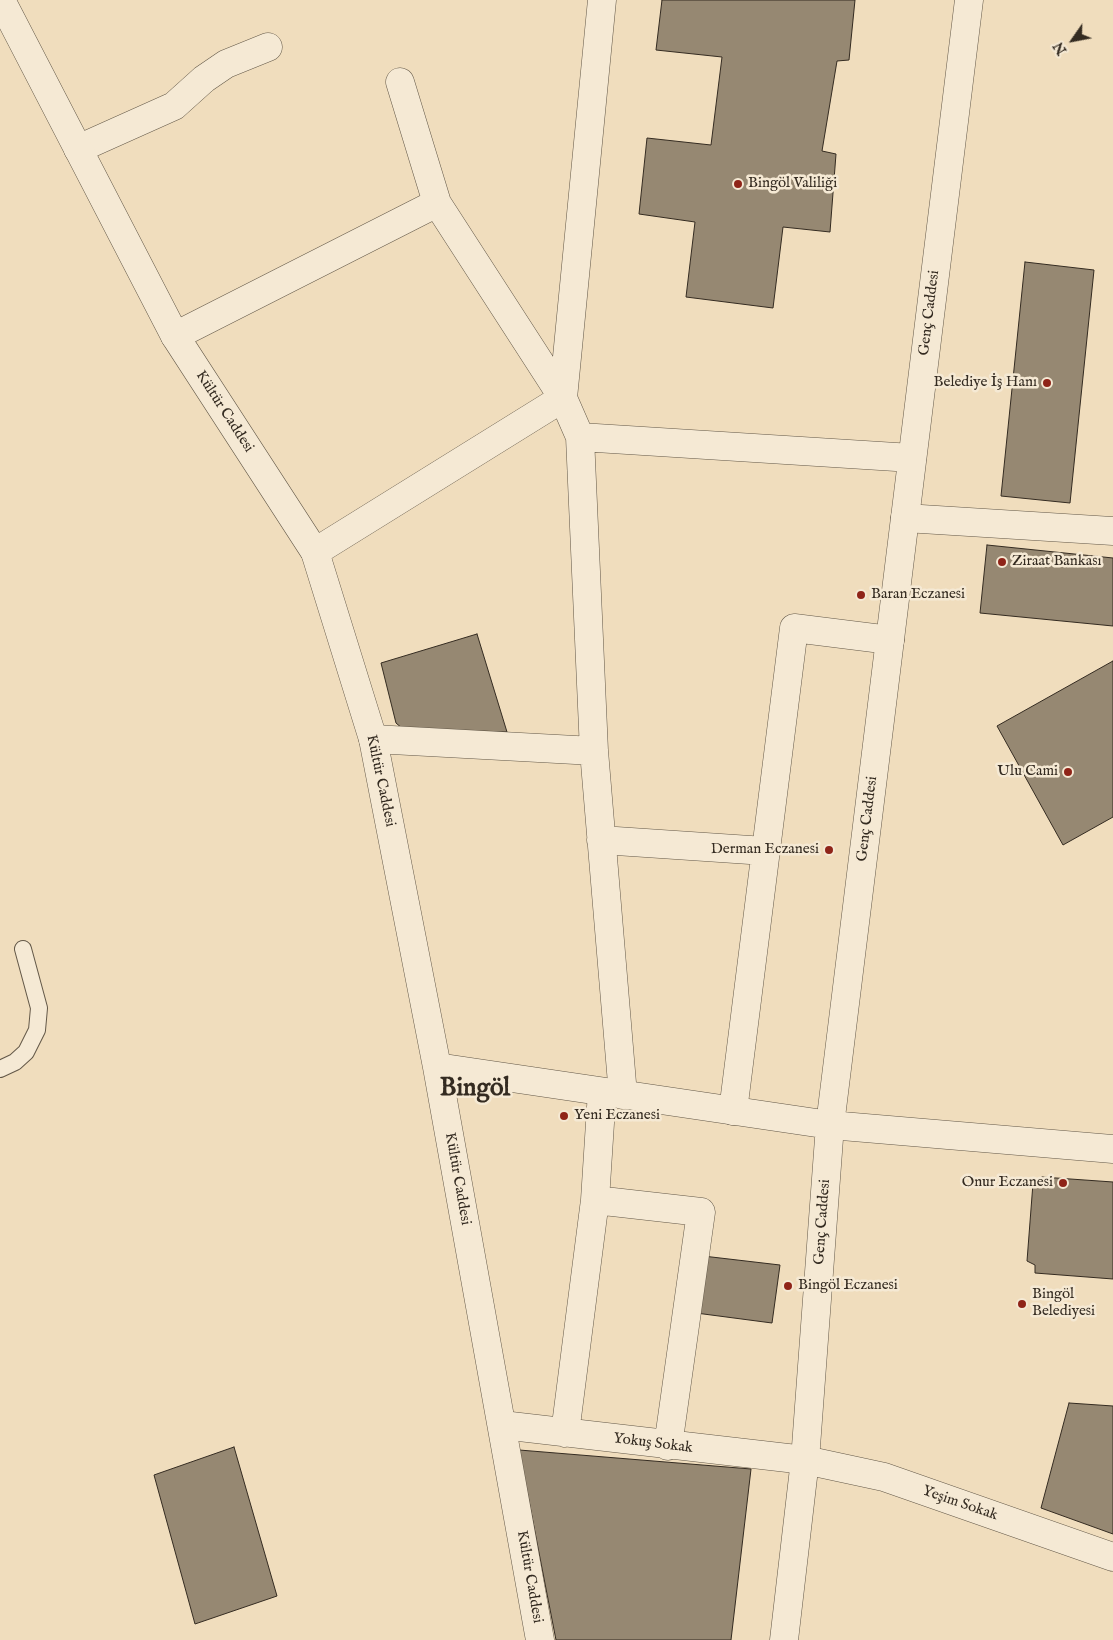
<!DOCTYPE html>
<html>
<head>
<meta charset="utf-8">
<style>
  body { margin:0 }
  #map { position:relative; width:1113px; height:1640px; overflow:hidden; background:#f0ddbd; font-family:"IM FELL English",serif }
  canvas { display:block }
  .north { position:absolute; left:1048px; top:15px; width:50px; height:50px; -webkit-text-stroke:4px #f5e9d4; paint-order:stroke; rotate:237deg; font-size:14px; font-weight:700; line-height:20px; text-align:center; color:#342b21 }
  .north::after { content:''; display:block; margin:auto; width:18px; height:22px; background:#342b21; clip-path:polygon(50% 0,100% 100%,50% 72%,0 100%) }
</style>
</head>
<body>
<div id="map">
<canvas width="1113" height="1640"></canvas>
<div class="north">N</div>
</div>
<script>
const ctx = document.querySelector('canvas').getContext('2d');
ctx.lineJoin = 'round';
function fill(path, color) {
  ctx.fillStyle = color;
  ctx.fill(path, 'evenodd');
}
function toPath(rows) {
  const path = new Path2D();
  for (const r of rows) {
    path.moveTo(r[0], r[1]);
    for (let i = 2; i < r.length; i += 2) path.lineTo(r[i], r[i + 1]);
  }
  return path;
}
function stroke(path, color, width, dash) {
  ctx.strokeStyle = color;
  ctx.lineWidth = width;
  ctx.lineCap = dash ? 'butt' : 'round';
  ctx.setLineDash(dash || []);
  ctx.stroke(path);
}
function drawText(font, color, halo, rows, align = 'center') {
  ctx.font = font + ' "IM FELL English",serif';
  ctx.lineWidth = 5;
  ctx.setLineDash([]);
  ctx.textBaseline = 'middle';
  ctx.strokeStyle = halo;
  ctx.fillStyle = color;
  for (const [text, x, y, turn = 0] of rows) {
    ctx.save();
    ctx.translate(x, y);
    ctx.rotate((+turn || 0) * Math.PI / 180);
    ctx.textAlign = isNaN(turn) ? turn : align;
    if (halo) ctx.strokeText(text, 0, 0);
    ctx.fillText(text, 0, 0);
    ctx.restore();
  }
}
const building = toPath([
  [662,0,855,0,849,60,837,61,822,151,836,154,830,232,783,227,773,308,686,297,695,222,639,214,647,138,711,145,722,57,656,50,662,0],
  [1025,262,1094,270,1070,503,1001,496,1025,262],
  [987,545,1113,558,1113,626,980,613,987,545],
  [477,634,507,732,403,729,396,723,381,663,477,634],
  [1113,661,1113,817,1063,845,997,726,1113,661],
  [1042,1177,1113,1182,1113,1279,1035,1273,1035,1265,1027,1261,1033,1183,1041,1183,1042,1177],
  [703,1256,780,1265,772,1323,696,1313,703,1256],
  [1069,1403,1113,1406,1113,1534,1041,1508,1069,1403],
  [234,1447,277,1596,195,1624,154,1475,234,1447],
  [519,1450,751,1469,731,1640,556,1640,519,1450]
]);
fill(building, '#968872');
stroke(building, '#342b21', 1);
const service = toPath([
  [0,1069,15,1062,26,1052,37,1030,39,1008,23,949]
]);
const minor = toPath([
  [602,0,563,398,580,437,594,751,623,1095],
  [78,149,174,106,204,79,226,64,268,47],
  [175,336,437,203],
  [580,437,912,458],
  [905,518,1113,531],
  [315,552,563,398,437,203,400,82],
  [373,739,594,751],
  [601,840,765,851],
  [733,1111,794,628,890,640],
  [595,1200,701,1212,668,1446],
  [502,1425,805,1460,884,1477,1113,1557],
  [565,1433,595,1200,602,1092]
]);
const tertiary = toPath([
  [1,0,175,336,315,552,373,739,437,1067,540,1640],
  [437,1067,830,1125,1113,1149],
  [784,1640,805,1460,830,1125,969,0]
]);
stroke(service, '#635848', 18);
stroke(minor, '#635848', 29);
stroke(tertiary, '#635848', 29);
stroke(service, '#f5e9d4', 16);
stroke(minor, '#f5e9d4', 28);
stroke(tertiary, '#f5e9d4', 28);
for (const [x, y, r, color] of [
  [738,184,5,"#8f2418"],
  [1047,383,5,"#8f2418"],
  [1002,562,5,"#8f2418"],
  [861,595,5,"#8f2418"],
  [1068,772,5,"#8f2418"],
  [829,850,5,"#8f2418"],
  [564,1116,5,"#8f2418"],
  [1063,1183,5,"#8f2418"],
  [788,1286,5,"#8f2418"],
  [1022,1304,5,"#8f2418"]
]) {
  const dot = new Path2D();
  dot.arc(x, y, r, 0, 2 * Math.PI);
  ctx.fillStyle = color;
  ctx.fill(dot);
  stroke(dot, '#f5e9d4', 2);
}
drawText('15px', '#342b21', '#f5e9d4', [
  ["Bingöl Valiliği",748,184],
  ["Belediye İş Hanı",1037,383,"right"],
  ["Ziraat Bankası",1012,562],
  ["Baran Eczanesi",871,595],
  ["Ulu Cami",1058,772,"right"],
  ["Derman Eczanesi",819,850,"right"],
  ["Yeni Eczanesi",574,1116],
  ["Onur Eczanesi",1053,1183,"right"],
  ["Bingöl Eczanesi",798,1286],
  ["Bingöl",1032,1295],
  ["Belediyesi",1032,1312]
], 'left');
drawText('15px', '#342b21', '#f5e9d4', [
  ["Genç Caddesi",930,313,-83],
  ["Kültür Caddesi",224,412,57],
  ["Kültür Caddesi",380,781,78],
  ["Genç Caddesi",868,819,-83],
  ["Kültür Caddesi",457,1179,80],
  ["Genç Caddesi",823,1222,-86],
  ["Yokuş Sokak",653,1444,7],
  ["Yeşim Sokak",960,1504,19],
  ["Kültür Caddesi",529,1577,80]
]);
drawText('bold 25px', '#342b21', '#f5e9d4', [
  ["Bingöl",475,1090]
]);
</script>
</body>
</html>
